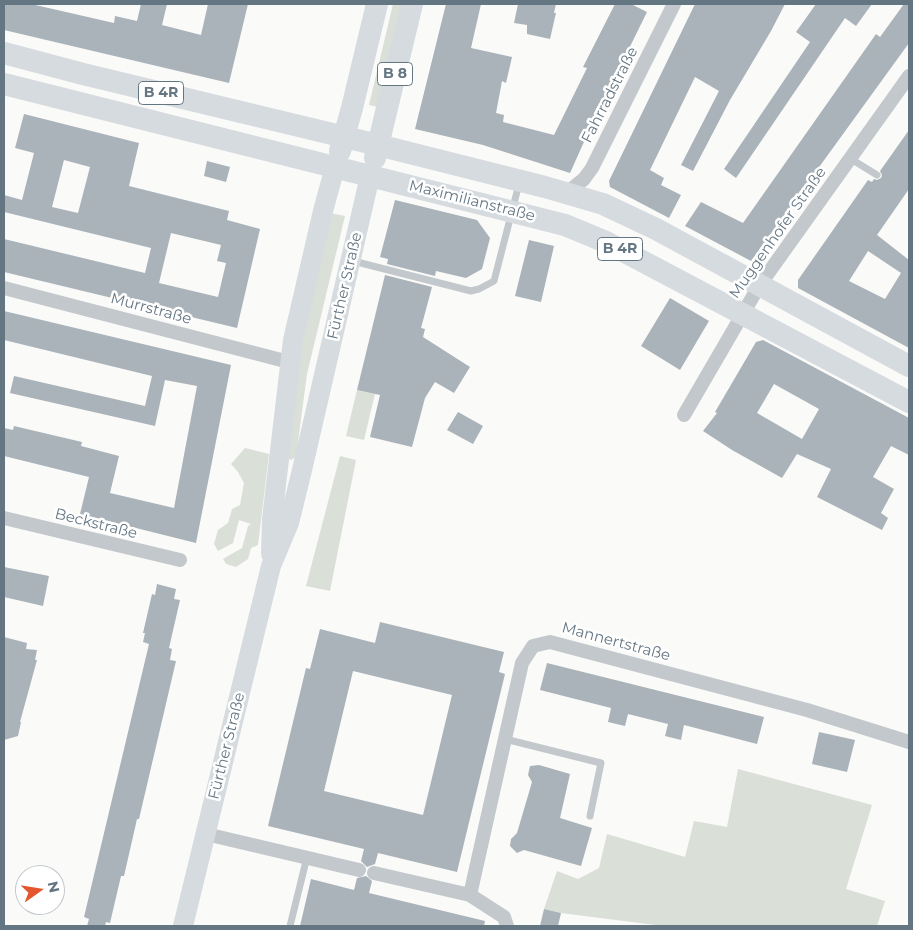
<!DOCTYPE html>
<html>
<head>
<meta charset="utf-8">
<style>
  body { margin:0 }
  #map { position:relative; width:913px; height:930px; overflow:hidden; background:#fafaf8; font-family:Montserrat,sans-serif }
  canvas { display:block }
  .frame { position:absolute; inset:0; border:5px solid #657683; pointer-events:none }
  .north { position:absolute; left:15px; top:865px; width:50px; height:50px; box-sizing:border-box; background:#fff; border:1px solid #c1c8cd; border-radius:50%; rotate:77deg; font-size:14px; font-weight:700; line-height:20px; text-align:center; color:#657683 }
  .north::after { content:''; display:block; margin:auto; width:18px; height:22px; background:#e4572e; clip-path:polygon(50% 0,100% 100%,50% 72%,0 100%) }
</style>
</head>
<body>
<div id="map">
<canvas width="913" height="930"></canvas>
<div class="frame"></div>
<div class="north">N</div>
</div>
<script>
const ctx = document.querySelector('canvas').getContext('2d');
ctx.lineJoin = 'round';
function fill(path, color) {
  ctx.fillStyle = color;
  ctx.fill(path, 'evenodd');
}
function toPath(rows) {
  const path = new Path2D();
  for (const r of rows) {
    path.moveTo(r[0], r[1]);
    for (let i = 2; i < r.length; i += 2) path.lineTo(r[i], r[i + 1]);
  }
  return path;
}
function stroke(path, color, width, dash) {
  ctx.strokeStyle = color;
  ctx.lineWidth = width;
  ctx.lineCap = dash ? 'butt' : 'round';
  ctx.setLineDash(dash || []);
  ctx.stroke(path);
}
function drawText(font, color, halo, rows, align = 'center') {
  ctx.font = font + ' Montserrat,sans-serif';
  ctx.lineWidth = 5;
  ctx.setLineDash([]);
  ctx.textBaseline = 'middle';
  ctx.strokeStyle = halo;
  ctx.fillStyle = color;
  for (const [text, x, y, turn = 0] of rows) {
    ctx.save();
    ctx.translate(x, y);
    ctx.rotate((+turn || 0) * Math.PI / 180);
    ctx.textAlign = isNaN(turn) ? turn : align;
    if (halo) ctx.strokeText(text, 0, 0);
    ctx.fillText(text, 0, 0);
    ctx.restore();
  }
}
fill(toPath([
  [393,4,403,4,378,107,369,105],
  [330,213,345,216,307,374,296,457,291,460,288,458,295,376],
  [357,390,375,394,364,440,346,436],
  [245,448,269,454,258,545,251,548,248,559,236,567,226,564,223,559,242,548,248,526,251,524,239,520,233,543,218,551,214,544,218,530,228,523,232,509,240,505,244,483,238,472,231,464],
  [340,456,356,460,330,591,306,586],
  [738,769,872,805,846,889,885,901,877,926,663,926,561,913,544,909,557,871,578,879,599,868,607,834,685,857,694,821,727,827]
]), '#dadfd7');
fill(toPath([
  [4,4,31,4,114,23,115,16,137,21,141,4,167,4,162,25,201,35,208,4,248,4,229,83,4,30],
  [446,4,481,4,471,48,512,57,506,83,502,81,496,113,504,115,503,122,554,135,587,68,583,67,615,4,631,4,647,12,592,124,570,173,483,145,415,129],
  [518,4,556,4,554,13,556,13,550,39,527,34,527,25,514,23],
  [695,4,785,4,771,31,730,100,693,171,681,165,719,91,695,77,650,170,664,178,661,185,681,195,669,218,610,187,609,181],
  [816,4,872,4,856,26,845,18,736,178,724,169,810,42,796,32],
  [904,4,909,4,909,43,751,261,685,226,701,202,743,223,876,34,880,37],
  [24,114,139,143,129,186,229,211,227,220,260,229,237,328,4,272,4,239,145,273,151,248,4,212,4,195,22,200,34,153,15,148],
  [64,160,90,167,78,213,52,207],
  [171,233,221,245,217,261,226,263,218,297,159,283],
  [909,130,909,189,877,235,909,260,909,348,798,288,798,280,868,180,872,182,874,179,877,180,881,178,882,175,880,171],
  [868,251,901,273,885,299,849,281],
  [207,161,230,167,226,182,204,176],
  [395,200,477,220,490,238,482,269,466,278,436,271,435,276,387,264,388,259,380,257],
  [529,240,554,246,541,302,515,296],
  [385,275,432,287,421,328,425,329,423,337,470,367,454,393,435,382,425,398,412,447,370,437,380,395,357,390],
  [670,298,709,321,680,370,641,346],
  [4,311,231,365,196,543,80,514,89,477,4,456,4,428,13,430,14,426,82,442,81,446,119,456,110,493,174,508,197,386,165,380,155,426,10,393,14,376,145,406,152,376,4,340],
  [763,340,909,418,909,455,891,446,873,477,894,489,881,513,888,518,882,530,817,497,831,469,797,454,782,478,732,450,703,431,717,413,715,412,756,342],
  [774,384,819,409,802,439,757,413],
  [458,412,483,426,473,444,447,430],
  [4,567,49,576,43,606,4,597],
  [157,584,176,589,174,599,180,600,169,648,172,649,170,660,176,661,139,819,137,819,124,876,121,876,110,923,106,922,105,926,87,926,89,919,84,917,149,644,143,642,145,633,143,633,152,594,155,595],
  [380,622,504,652,499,672,505,674,457,872,378,853,375,864,367,867,361,861,364,849,268,826,306,668,310,669,320,629,375,643],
  [353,671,452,695,423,815,324,791],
  [4,637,27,643,26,649,37,650,35,660,37,660,20,722,21,722,18,736,4,740],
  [547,663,764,717,757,744,684,725,681,740,665,736,668,724,628,714,625,726,608,722,611,708,540,690],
  [819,732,855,740,847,772,812,764],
  [539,765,570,774,560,818,592,828,581,866,524,850,517,853,510,846,511,839,517,833,532,782,528,775,530,766],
  [366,876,372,881,369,893,485,921,484,926,300,926,311,879,354,890,357,878],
  [544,909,561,913,558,926,540,926]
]), '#aab3b9');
stroke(toPath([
  [851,159,877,175],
  [353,261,471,291,479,289,494,281,519,184],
  [505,739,601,763,590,816],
  [290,926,307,857]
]), '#c3c8cc', 7);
stroke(toPath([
  [567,193,584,179,592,168,674,4],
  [4,288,289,362],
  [684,415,759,286,909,76],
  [4,518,180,560],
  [206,834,359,870],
  [374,873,470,895,522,663,533,646,550,642,807,710,909,742],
  [470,895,504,917,507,926]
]), '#c3c8cc', 14);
stroke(toPath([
  [271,554,272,519,293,340,323,211,335,167],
  [183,926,271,566,289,523,302,470,370,176]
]), '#d6dbdf', 20);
stroke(toPath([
  [4,53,83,74,378,145,545,187,603,204,656,229,909,366],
  [4,84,565,225,606,242,909,402],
  [340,151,352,108,377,4],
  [375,158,412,4]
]), '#d6dbdf', 22);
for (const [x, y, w] of [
  [395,74,35],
  [161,93,45],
  [620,249,45]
]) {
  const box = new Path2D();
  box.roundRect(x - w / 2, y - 11.5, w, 23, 4);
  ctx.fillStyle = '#fff';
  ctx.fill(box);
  stroke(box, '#657683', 1);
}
drawText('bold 14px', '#657683', null, [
  ["B 8",395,74],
  ["B 4R",161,93],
  ["B 4R",620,249]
]);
drawText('15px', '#657683', '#fff', [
  ["Fahrradstraße",610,95,-63],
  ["Maximilianstraße",472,201,14],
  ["Muggenhofer Straße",778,233,-55],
  ["Fürther Straße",345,286,-77],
  ["Murrstraße",151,309,15],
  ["Beckstraße",96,524,14],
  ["Mannertstraße",616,642,15],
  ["Fürther Straße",227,746,-76]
]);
</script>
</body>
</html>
